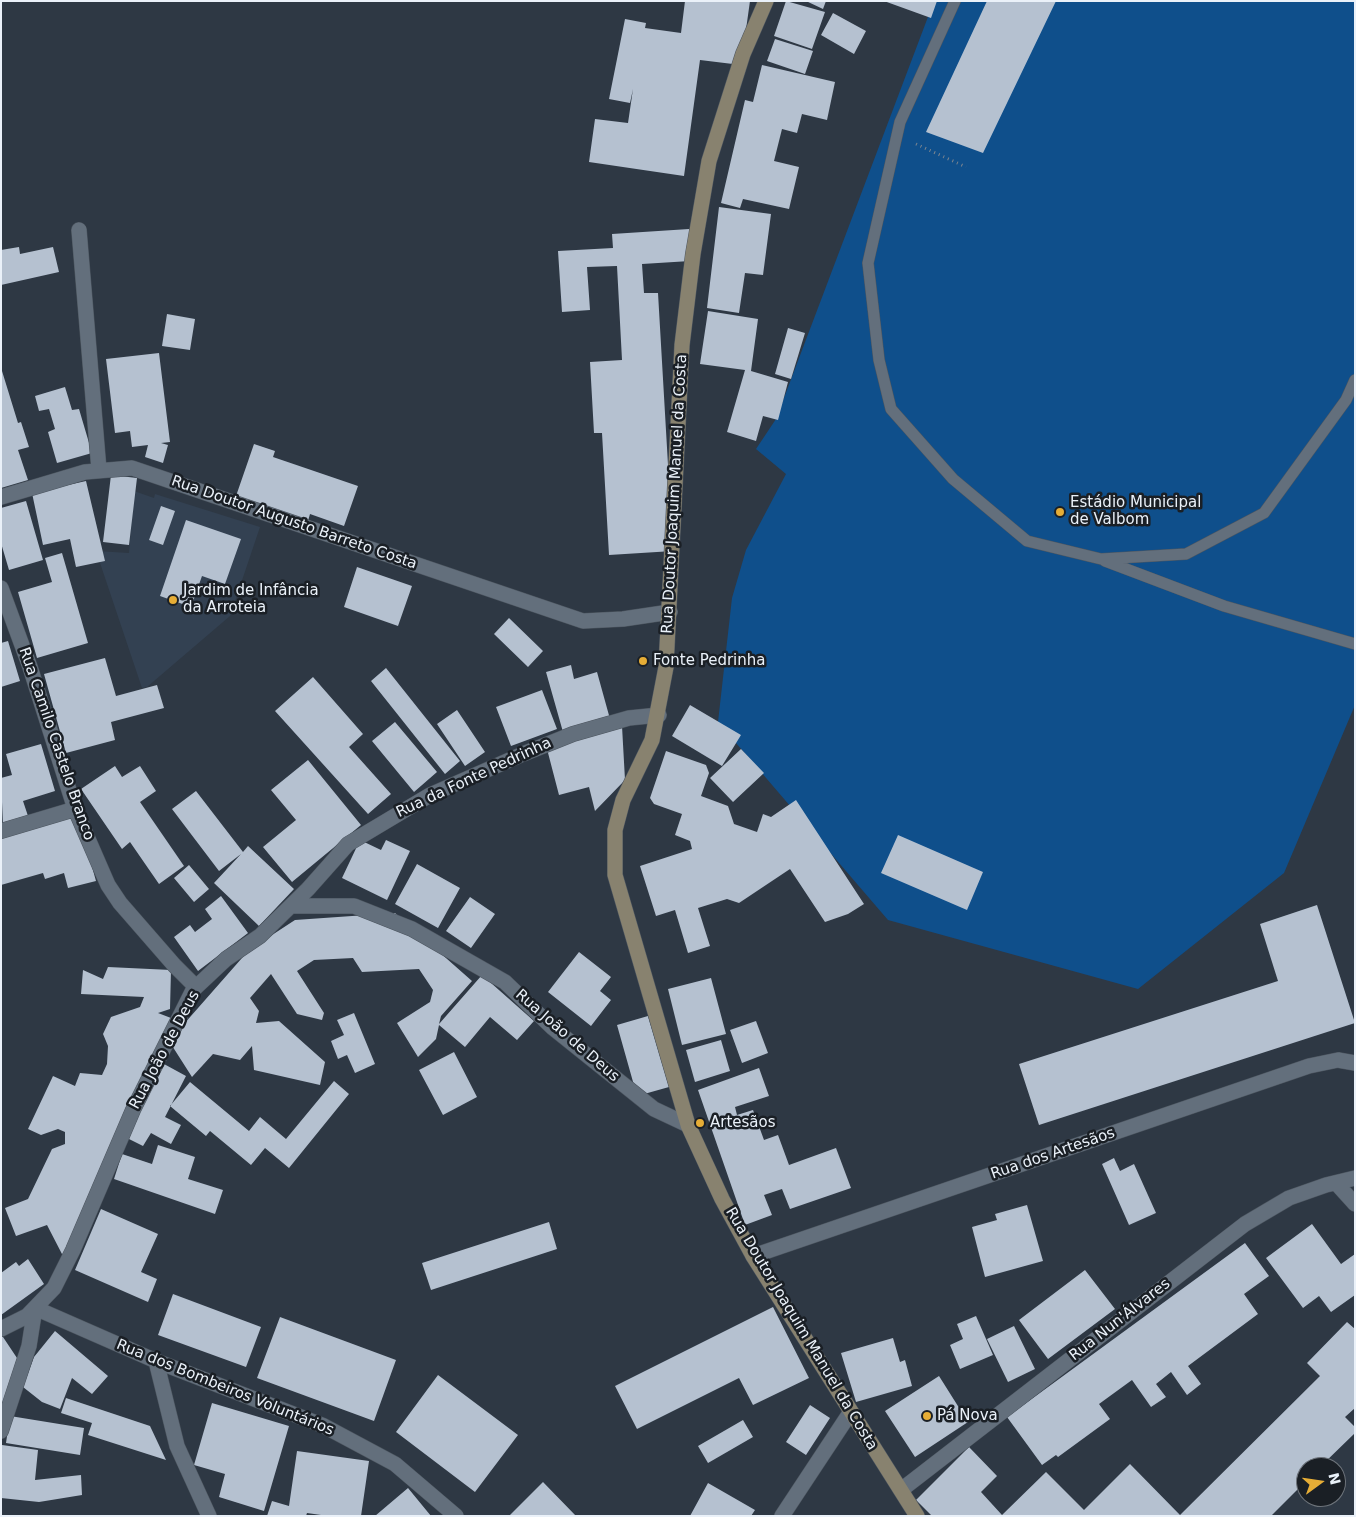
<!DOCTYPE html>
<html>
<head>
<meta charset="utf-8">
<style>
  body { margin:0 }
  #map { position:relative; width:1356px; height:1517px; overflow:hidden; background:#2e3844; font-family:"DejaVu Sans",sans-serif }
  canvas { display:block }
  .frame { position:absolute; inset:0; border:2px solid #eaf1f9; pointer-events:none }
  .north { position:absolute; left:1296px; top:1457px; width:50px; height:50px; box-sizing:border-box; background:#1a1f25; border:1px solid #6d737a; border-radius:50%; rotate:76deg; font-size:14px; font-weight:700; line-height:20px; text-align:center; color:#eaf1f9 }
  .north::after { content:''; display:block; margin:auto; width:18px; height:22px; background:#e6ad36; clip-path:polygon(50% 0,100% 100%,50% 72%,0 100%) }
</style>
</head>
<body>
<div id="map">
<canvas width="1356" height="1517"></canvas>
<div class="frame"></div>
<div class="north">N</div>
</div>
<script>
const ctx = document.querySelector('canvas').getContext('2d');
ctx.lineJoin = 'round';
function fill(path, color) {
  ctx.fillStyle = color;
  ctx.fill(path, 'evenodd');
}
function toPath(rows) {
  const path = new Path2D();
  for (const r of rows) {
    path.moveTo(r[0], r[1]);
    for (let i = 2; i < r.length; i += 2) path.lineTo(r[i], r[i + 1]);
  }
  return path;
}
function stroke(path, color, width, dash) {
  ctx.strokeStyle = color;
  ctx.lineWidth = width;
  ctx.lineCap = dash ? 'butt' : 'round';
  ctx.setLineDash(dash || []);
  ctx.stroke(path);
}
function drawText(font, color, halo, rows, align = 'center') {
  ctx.font = font + ' "DejaVu Sans",sans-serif';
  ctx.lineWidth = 5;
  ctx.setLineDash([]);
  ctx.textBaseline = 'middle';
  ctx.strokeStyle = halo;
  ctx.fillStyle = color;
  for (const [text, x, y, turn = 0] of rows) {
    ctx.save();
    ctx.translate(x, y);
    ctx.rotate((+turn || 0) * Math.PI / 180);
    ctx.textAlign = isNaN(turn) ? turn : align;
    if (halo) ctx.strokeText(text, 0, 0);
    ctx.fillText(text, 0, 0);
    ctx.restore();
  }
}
fill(toPath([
  [134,491,154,498,155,494,260,527,230,616,147,687,142,688,96,551,129,553]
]), '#334152');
fill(toPath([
  [934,1,1355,1,1355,705,1284,873,1138,989,888,920,718,722,732,598,746,550,786,474,756,449,776,419]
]), '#0f4f8b');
fill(toPath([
  [685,1,750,1,741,65,700,60,684,176,589,162,595,119,628,123,633,89,630,103,609,99,625,19,646,23,645,28,681,33],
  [786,1,825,12,812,49,774,36],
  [806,1,826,1,823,9],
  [884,1,937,1,931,18],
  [987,1,1056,1,983,153,926,132],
  [833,13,866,31,854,54,821,35],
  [775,39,813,51,805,74,767,61],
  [762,65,835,82,827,120,802,114,797,133,782,129,774,161,799,167,789,209,743,199,740,208,721,203,745,100,753,102],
  [719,207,771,214,763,275,745,273,739,313,707,308],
  [689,229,690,261,642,264,644,293,658,293,673,551,609,555,602,433,594,433,590,362,622,360,617,266,587,267,590,310,562,312,558,251,613,248,612,234],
  [19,247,20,254,53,247,59,272,1,285,1,250],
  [708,311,758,319,751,371,788,382,778,420,763,416,756,441,727,432,745,370,700,364],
  [167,314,195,319,190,350,162,346],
  [788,328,805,333,791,379,775,374],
  [159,353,170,442,161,443,168,445,163,463,145,457,148,445,132,447,130,431,115,433,106,359],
  [2,371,18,423,21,422,29,447,18,450,28,480,1,488],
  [65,387,72,410,79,409,92,453,57,463,48,432,55,429,49,409,39,411,35,396],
  [254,444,275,451,273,457,358,486,344,526,310,514,308,521,236,496],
  [111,475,137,478,129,545,103,542],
  [86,481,105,561,76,567,70,539,43,545,32,493],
  [26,501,43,560,9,570,1,543,1,508],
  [161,506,175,511,163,545,149,540],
  [186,520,241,539,225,584,202,576,191,607,160,596],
  [62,553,88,643,37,658,18,592,52,582,45,558],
  [357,567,412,586,398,626,344,607],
  [509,618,543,651,528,667,494,634],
  [8,641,20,681,1,687,1,643],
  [105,658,116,696,157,685,164,708,111,722,115,740,66,753,44,674],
  [571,665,574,679,597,672,610,719,563,732,546,672],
  [386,668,460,761,445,774,371,681],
  [313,677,363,734,349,747,391,794,368,814,275,711],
  [542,690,557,729,511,746,496,707],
  [690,705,741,735,722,766,672,736],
  [457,710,485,752,465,766,437,724],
  [395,722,437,772,414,792,372,741],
  [622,726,625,780,595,811,589,787,559,795,547,749],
  [41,744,55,791,23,801,29,819,3,826,1,778,12,775,6,754],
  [741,749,764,773,733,802,710,778],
  [666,751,706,765,709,773,701,796,728,806,734,824,757,832,763,814,771,817,796,800,864,904,848,914,825,922,790,869,739,903,727,899,698,908,710,946,688,953,675,910,656,916,640,866,692,849,690,841,675,835,682,814,654,804,650,798],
  [308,760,361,825,292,882,263,847,296,820,271,790],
  [115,766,122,777,140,766,156,791,140,802,184,866,159,884,130,842,122,849,81,789],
  [196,791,243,852,248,846,294,889,259,926,214,883,241,854,219,871,172,809],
  [77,813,96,881,68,888,64,873,45,879,43,873,1,885,1,834],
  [898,835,983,872,967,910,881,873],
  [360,840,381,850,386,840,410,851,387,900,342,878],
  [417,864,460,888,438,928,395,904],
  [189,865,209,889,194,902,174,878],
  [221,896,248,933,198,971,174,937,190,925,195,932,212,919,205,909],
  [470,897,495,914,471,948,446,931],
  [1317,905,1355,1023,1039,1125,1019,1064,1278,981,1260,924],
  [395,913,472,981,441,1016,439,1024,482,975,534,1021,517,1040,490,1017,465,1047,439,1025,436,1039,418,1057,397,1023,430,1002,433,990,419,969,362,972,353,958,314,960,297,971,324,1013,322,1020,297,1014,271,974,250,998,259,1011,256,1023,279,1021,325,1062,320,1085,254,1070,252,1046,240,1060,213,1054,192,1077,169,1041,249,950,295,920],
  [579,952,611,977,600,991,611,1000,591,1026,548,992],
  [108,967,171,970,170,1009,158,1013,171,1018,63,1256,47,1225,16,1236,5,1208,28,1199,52,1149,65,1144,65,1132,58,1129,41,1135,28,1129,53,1076,75,1086,80,1073,102,1075,107,1064,108,1046,103,1034,111,1017,140,1007,144,997,81,994,83,970,103,979],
  [711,978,726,1034,682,1045,668,989],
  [354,1013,375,1064,355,1073,347,1055,338,1059,331,1041,344,1035,337,1020],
  [648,1016,669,1087,637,1096,617,1025],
  [756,1021,768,1053,742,1063,730,1030],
  [721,1040,730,1071,695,1082,686,1050],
  [454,1052,477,1097,443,1115,419,1070],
  [164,1064,186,1076,165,1117,181,1125,171,1144,151,1133,143,1146,125,1137],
  [759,1068,769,1096,735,1107,737,1115,753,1110,764,1140,778,1135,789,1165,836,1148,851,1188,790,1209,782,1189,764,1195,772,1215,745,1225,698,1090],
  [334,1081,349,1094,289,1168,265,1148,251,1165,210,1131,206,1136,170,1106,190,1082,249,1131,260,1117,286,1139],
  [158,1145,195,1157,188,1179,223,1190,215,1214,114,1179,122,1154,152,1164],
  [1114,1158,1120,1171,1134,1164,1156,1213,1129,1225,1102,1164],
  [1027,1205,1043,1261,985,1277,972,1227,997,1220,995,1214],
  [101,1209,158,1234,141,1272,157,1279,148,1302,75,1270],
  [549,1222,557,1249,431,1290,422,1263],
  [1312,1224,1341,1264,1355,1254,1355,1295,1331,1312,1319,1296,1303,1308,1266,1258],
  [1245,1243,1269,1276,1244,1294,1258,1314,1188,1366,1201,1384,1187,1395,1171,1372,1156,1384,1166,1397,1151,1407,1132,1380,1099,1404,1110,1419,1058,1457,1056,1455,1042,1465,1007,1417],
  [28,1259,44,1284,1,1315,1,1273,16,1262,19,1266],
  [1085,1270,1115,1309,1048,1359,1019,1320],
  [173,1294,261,1327,246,1367,158,1335],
  [773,1307,809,1378,753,1405,739,1378,637,1429,615,1386],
  [976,1316,993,1355,960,1369,950,1345,963,1339,957,1324],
  [280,1317,396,1360,374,1421,257,1378],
  [1347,1322,1355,1329,1355,1408,1345,1417,1355,1427,1355,1433,1320,1467,1306,1467,1306,1481,1271,1516,932,1516,916,1500,969,1447,997,1476,981,1492,1002,1515,1046,1472,1084,1510,1130,1464,1180,1515,1320,1376,1307,1363],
  [1014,1326,1035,1369,1008,1382,987,1339],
  [55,1331,108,1376,92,1394,72,1378,60,1409,42,1402,23,1387,34,1357],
  [1,1334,23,1367,10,1400,1,1405],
  [893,1338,900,1362,905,1360,912,1386,856,1402,841,1353],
  [438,1375,518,1435,475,1492,396,1432],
  [939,1376,968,1422,915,1457,885,1411],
  [66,1398,150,1426,166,1460,88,1435,92,1423,61,1413],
  [212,1403,289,1426,264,1511,219,1497,225,1474,194,1465],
  [810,1405,830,1418,806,1455,786,1442],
  [10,1416,84,1428,80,1455,6,1443],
  [743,1420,753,1437,708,1463,698,1446],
  [2,1445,38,1450,35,1480,81,1475,82,1495,39,1502,1,1498],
  [297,1451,369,1461,361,1516,328,1516,307,1513,306,1516,267,1516,272,1501,289,1506],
  [543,1482,576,1516,509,1516],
  [708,1483,755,1510,751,1516,690,1516],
  [408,1488,431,1516,375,1516]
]), '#b5c1d0');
const lane = toPath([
  [955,1,900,122,868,263,879,360,891,409,953,479,1027,541,1101,559,1186,554,1264,513,1346,400,1355,380],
  [1105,561,1224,606,1355,644]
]);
const street = toPath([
  [79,230,99,470],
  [1,497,85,472,132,468,583,621,623,619,670,612],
  [1,588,30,667,75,809,108,885,120,903,174,965,196,987],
  [1,831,75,809],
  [291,906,354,906,412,929,505,982,553,1028,654,1109,688,1125],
  [1336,1183,1355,1204],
  [753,1256,1309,1066,1338,1060,1355,1063],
  [1,1329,27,1316,54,1288,73,1250,133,1110,193,990,226,959,260,936,308,889,348,844,430,795,523,754,573,734,629,718,659,715],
  [156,1361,177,1446,209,1516],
  [1,1431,29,1346,35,1308,156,1361,324,1426,395,1464,456,1516],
  [901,1490,1245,1224,1289,1198,1326,1185,1355,1178],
  [782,1516,850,1413]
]);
const secondary = toPath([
  [766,1,743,54,709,161,693,254,682,345,666,667,652,740,623,800,615,830,615,875,688,1125,722,1199,753,1256,917,1516]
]);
stroke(lane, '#4d5660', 12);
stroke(street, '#4d5660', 16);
stroke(secondary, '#4d5660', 16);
stroke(toPath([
  [916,144,966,167]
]), '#7d8690', 3, [1, 4]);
stroke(lane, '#636f7c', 11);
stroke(street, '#636f7c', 15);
stroke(secondary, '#88826f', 15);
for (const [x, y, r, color] of [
  [1060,512,5,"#e6ad36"],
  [173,600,5,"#e6ad36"],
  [643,661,5,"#e6ad36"],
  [700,1123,5,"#e6ad36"],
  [927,1416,5,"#e6ad36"]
]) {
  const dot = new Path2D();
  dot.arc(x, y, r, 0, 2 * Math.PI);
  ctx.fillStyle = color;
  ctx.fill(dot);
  stroke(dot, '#1a1f25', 2);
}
drawText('15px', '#eaf1f9', '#1a1f25', [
  ["Rua Doutor Joaquim Manuel da Costa",675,494,-87],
  ["Rua Doutor Augusto Barreto Costa",294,523,19],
  ["Rua Camilo Castelo Branco",56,744,71],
  ["Rua da Fonte Pedrinha",474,778,-25],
  ["Rua João de Deus",567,1036,41],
  ["Rua João de Deus",165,1050,-62],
  ["Rua dos Artesãos",1053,1154,-19],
  ["Rua Nun'Álvares",1120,1320,-38],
  ["Rua Doutor Joaquim Manuel da Costa",801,1329,59],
  ["Rua dos Bombeiros Voluntários",225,1388,22]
]);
drawText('15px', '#eaf1f9', '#1a1f25', [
  ["Estádio Municipal",1070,503],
  ["de Valbom",1070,520],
  ["Jardim de Infância",183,591],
  ["da Arroteia",183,608],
  ["Fonte Pedrinha",653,661],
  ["Artesãos",710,1123],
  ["Pá Nova",937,1416]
], 'left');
</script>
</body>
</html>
